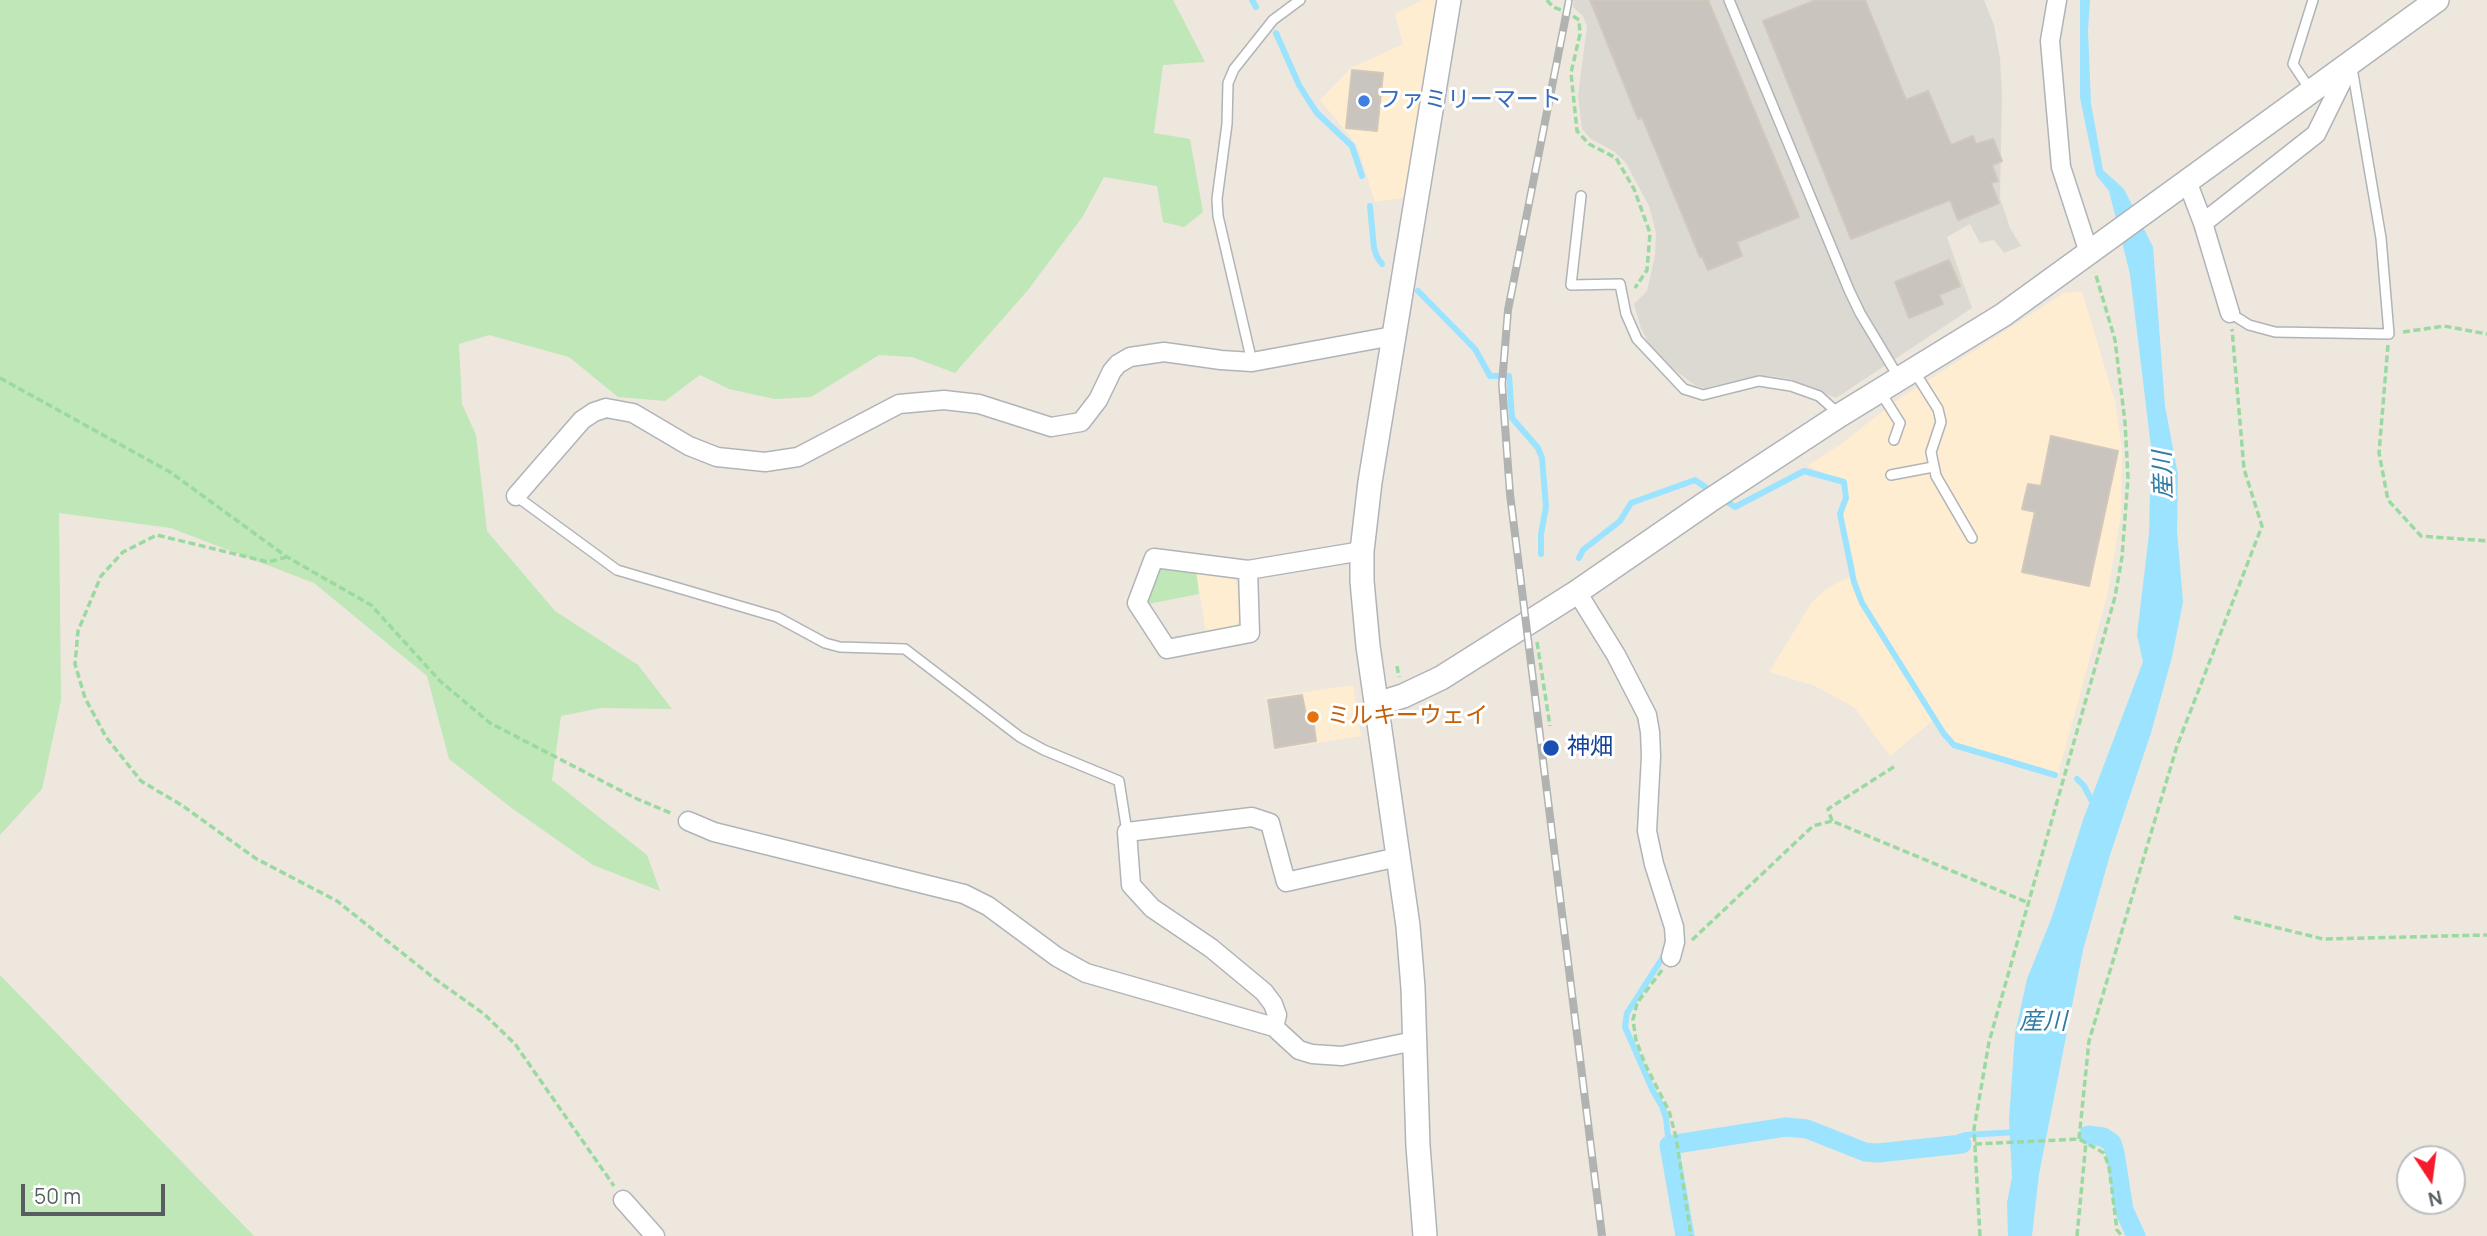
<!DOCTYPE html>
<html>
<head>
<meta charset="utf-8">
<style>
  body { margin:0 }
  #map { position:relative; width:2487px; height:1236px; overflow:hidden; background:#ede7de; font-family:Manrope,sans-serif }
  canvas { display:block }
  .north { position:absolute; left:2396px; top:1145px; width:70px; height:70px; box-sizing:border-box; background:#fff; border:2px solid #bcbec0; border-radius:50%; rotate:167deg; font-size:19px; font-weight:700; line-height:28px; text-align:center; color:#585d61 }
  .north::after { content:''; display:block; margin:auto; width:24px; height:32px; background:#f61b2c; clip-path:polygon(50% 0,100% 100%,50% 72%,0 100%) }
  .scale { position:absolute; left:21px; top:1184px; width:144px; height:32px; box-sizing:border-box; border:4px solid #585d61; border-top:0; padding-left:9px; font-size:21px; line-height:24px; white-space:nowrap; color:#585d61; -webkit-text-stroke:5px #fff; paint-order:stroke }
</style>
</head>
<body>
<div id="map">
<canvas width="2487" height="1236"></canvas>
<div class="north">N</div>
<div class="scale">50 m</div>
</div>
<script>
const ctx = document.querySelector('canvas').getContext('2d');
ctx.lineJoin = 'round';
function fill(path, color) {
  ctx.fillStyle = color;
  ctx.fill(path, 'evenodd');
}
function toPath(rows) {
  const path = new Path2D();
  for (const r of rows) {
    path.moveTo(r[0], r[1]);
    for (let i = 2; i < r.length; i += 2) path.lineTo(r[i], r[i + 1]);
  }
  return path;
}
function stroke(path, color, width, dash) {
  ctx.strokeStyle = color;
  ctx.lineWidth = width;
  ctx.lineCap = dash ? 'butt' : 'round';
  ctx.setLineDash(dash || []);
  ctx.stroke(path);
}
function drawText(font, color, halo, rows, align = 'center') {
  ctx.font = font + ' Manrope,"Noto Sans JP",sans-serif';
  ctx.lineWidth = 6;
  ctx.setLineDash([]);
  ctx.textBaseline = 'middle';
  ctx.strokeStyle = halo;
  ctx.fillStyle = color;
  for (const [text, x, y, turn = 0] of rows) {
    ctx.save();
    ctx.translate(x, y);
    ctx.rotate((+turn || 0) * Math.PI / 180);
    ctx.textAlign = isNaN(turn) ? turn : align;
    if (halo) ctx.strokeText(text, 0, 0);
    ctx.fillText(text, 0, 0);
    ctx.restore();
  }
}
fill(toPath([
  [1422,0,1440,0,1409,197,1375,202,1357,145,1320,100,1351,68,1403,44,1395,14],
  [2082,291,2115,402,2122,447,2121,515,2107,596,2058,774,1961,746,1953,741,1936,718,1890,756,1855,708,1815,686,1769,672,1812,602,1826,589,1856,573,1843,514,1848,499,1845,481,1807,466,1841,444,1896,401,2064,293],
  [1196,570,1235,577,1242,616,1235,627,1206,634],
  [1353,685,1361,736,1274,750,1266,698]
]), '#ffedd1');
fill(toPath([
  [1574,0,1984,0,1994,25,2000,58,2002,94,2000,198,2010,228,2021,246,2004,253,1994,240,1980,243,1970,224,1947,237,1972,308,1836,398,1790,379,1770,376,1747,378,1705,388,1696,386,1668,365,1649,344,1641,328,1634,304,1647,291,1655,256,1656,233,1649,206,1626,163,1615,152,1591,139,1582,129,1578,96,1587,26,1583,16,1573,7]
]), '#dcd9d3');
fill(toPath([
  [0,0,1173,0,1205,62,1163,65,1154,133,1190,139,1203,212,1184,227,1163,222,1157,186,1104,177,1083,216,1028,290,955,373,912,357,879,355,811,397,775,399,729,389,700,375,665,401,618,397,569,357,489,335,459,344,462,404,476,435,487,531,555,611,638,665,672,709,600,708,561,716,552,780,647,855,660,891,593,865,513,809,449,759,427,676,314,583,171,528,59,513,61,700,42,789,0,835],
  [1166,565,1196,570,1199,594,1148,604,1155,571],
  [0,975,254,1236,0,1236]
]), '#bfe7b8');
fill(toPath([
  [2080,0,2090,0,2088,31,2091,103,2103,170,2124,189,2153,247,2165,406,2178,475,2177,531,2183,602,2172,657,2151,733,2110,855,2083,950,2039,1174,2032,1236,2008,1236,2007,1203,2012,1177,2009,1119,2015,1034,2027,979,2052,917,2083,820,2143,662,2137,635,2149,534,2151,447,2130,274,2109,191,2096,175,2080,98]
]), '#9ce3ff');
stroke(toPath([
  [1252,0,1256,7],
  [1276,33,1299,85,1309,101,1317,113,1352,146,1362,176],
  [1370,206,1374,248,1377,257,1382,264],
  [1418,291,1475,349,1490,376,1509,376,1512,418,1538,448,1542,458,1546,507,1541,534,1541,554],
  [1721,498,1735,507,1804,471,1844,482,1846,498,1840,514,1854,582,1862,603,1944,734,1954,745,2055,775],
  [1579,558,1583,550,1620,521,1631,503,1695,480,1712,492],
  [2077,779,2084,786,2093,803],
  [1665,954,1627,1013,1625,1027,1653,1091,1662,1106,1666,1118,1669,1145],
  [1955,1145,1959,1137,1966,1135,2017,1132]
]), '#9ce3ff', 6);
stroke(toPath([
  [2088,1135,2103,1137,2112,1143,2115,1153,2124,1210,2136,1236],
  [1685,1236,1669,1145,1786,1127,1807,1129,1865,1152,1878,1153,1962,1144]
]), '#9ce3ff', 19);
const building = toPath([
  [1590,0,1708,0,1799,217,1737,242,1742,256,1708,270,1702,256,1700,257,1642,117,1638,119,1590,0],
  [1816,0,1865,0,1906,100,1928,91,1951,145,1973,136,1976,144,1993,139,2002,161,1992,165,1998,181,1991,183,1999,203,1958,220,1950,200,1851,239,1763,21,1816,0],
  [1352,70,1383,73,1377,131,1346,128,1352,70],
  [1949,260,1960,286,1939,295,1943,304,1909,318,1895,282,1949,260],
  [2051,436,2118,451,2089,586,2022,572,2035,512,2022,509,2028,484,2041,486,2051,436],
  [1302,695,1307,720,1313,719,1316,741,1275,748,1268,700,1302,695]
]);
fill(building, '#c9c4be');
stroke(building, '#d1c8bd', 2);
const service = toPath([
  [1729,0,1849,290,1860,313,1899,378],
  [2311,91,2293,64,2313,0],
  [1581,196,1571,285,1620,284,1626,314,1637,339,1684,389,1703,395,1759,381,1791,386,1819,396,1839,414],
  [2230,313,2249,325,2275,332,2389,334,2381,238,2352,68],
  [1252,362,1218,216,1217,199,1227,124,1228,83,1234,69,1273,20,1300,0],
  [1914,371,1938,409,1941,422,1931,452,1936,476,1972,538],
  [1881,393,1900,423,1894,440],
  [1891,475,1933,467],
  [516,496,617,570,777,617,825,643,840,647,905,649,1020,737,1044,750,1119,781,1127,832]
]);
const minor = toPath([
  [2057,0,2050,41,2061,167,2089,253],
  [2187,181,2203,223,2230,313],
  [2203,223,2316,134,2351,63],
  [516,496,582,420,594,412,606,408,633,413,689,446,717,457,765,462,798,457,899,404,944,400,979,404,1051,427,1081,422,1098,400,1112,371,1118,364,1130,357,1164,352,1221,360,1252,362,1393,336],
  [1248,570,1250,633,1167,649,1137,603,1154,558,1248,570,1362,551],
  [1577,592,1616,655,1647,715,1650,732,1651,756,1647,831,1654,864,1674,927,1675,942,1671,957],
  [688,821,714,832,964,894,988,906,1057,957,1086,973,1274,1027,1299,1050,1312,1054,1342,1056,1414,1041],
  [1274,1027,1277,1015,1273,1004,1264,992,1211,948,1152,908,1131,885,1127,832,1252,817,1270,823,1286,882,1398,857],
  [623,1200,655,1236]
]);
const tertiary = toPath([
  [1377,704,1403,696,1441,678,1577,592,1709,501,1840,415,2003,315,2437,0],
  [1425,1236,1418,1146,1413,988,1408,926,1368,646,1362,581,1362,551,1370,482,1449,0]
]);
stroke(service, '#b0b4b8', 12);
stroke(minor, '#b0b4b8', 21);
stroke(tertiary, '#b0b4b8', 26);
stroke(toPath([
  [1547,0,1553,7,1567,12,1579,20,1580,34,1571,73,1577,131,1589,144,1616,158,1634,189,1650,233,1647,270,1635,288],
  [2403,332,2444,326,2487,334],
  [2388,345,2379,453,2388,500,2421,536,2487,541],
  [0,378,170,472,287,557,371,605,440,681,490,723,635,798,673,814],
  [287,557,268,562,157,535,123,552,101,576,78,631,75,664,85,698,106,737,141,781,183,806,255,858,337,901,435,979,484,1014,515,1044,614,1186],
  [1537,642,1550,726],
  [1397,666,1399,677],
  [1832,821,1828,809,1895,766],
  [2234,917,2323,939,2487,935],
  [1692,940,1813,826,1832,821,2029,903],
  [1662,970,1637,1003,1633,1020,1636,1040,1645,1064,1669,1111,1676,1137,1691,1236],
  [2079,1139,2089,1041,2177,746,2262,526,2244,469,2232,329],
  [1975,1144,2079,1139,2104,1153,2109,1167,2117,1230,2122,1236],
  [1980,1236,1974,1129,1989,1042,2115,597,2122,557,2128,478,2125,422,2115,340,2095,272],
  [2077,1236,2086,1142]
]), '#9adaa1', 3.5, [7, 3.5]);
stroke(service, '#fff', 9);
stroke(minor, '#fff', 18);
stroke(tertiary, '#fff', 23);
const rail = toPath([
  [1569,0,1508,310,1502,384,1510,494,1602,1236]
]);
stroke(rail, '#b1b2b2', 8);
stroke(rail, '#fff', 5, [16]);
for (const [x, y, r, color] of [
  [1364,101,7,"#3f7fe0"],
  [1313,717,7,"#e8710a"],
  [1551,748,9,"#1a4fb4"]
]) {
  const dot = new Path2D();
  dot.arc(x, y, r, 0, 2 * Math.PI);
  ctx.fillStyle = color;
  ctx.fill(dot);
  stroke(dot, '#fff', 2.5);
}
drawText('23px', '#366cbe', '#fff', [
  ["ファミリーマート",1378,101]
], 'left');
drawText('23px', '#c56008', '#fff', [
  ["ミルキーウェイ",1327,717]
], 'left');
drawText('23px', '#164399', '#fff', [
  ["神畑",1567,748]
], 'left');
drawText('italic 24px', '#2f7ba6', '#fff', [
  ["産川",2164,475,-92],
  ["産川",2043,1022]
]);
</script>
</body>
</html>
